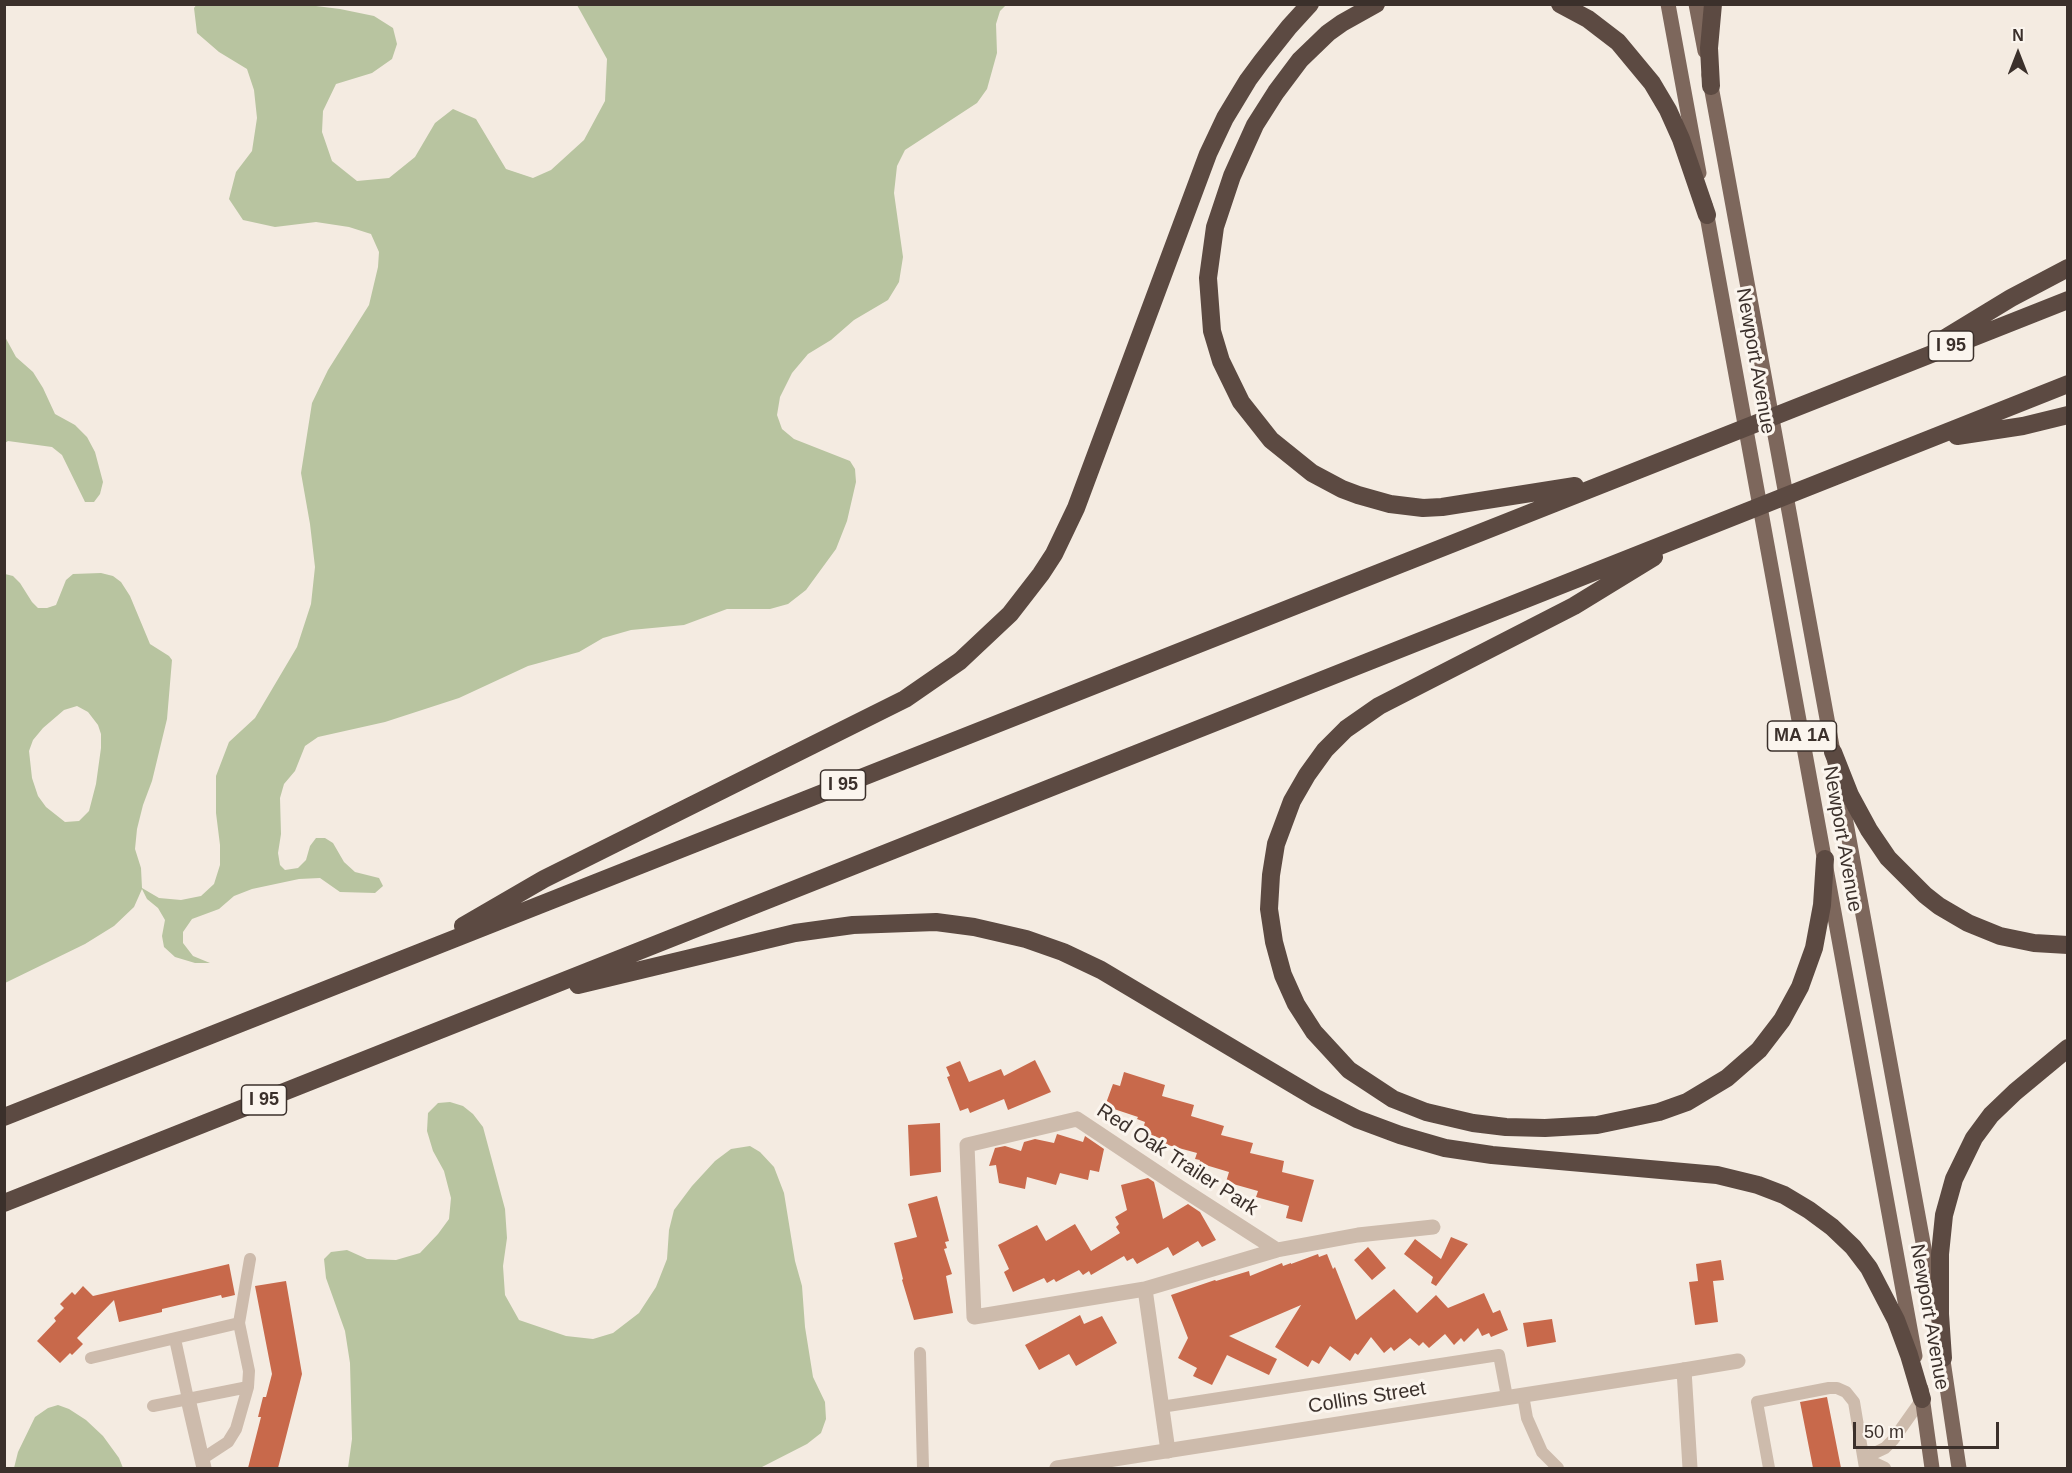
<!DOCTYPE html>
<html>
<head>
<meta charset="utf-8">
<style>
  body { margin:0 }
  #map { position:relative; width:2072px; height:1473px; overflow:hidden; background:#f4ebe1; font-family:Arial,sans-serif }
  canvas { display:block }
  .frame { position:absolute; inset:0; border:6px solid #3b302b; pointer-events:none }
  .north { position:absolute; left:1988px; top:24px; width:60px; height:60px; -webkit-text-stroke:4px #fbf5ee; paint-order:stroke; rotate:0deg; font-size:16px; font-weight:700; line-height:24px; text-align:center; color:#3b302b }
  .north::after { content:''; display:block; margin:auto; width:21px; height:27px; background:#3b302b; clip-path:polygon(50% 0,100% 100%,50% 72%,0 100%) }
  .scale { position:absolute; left:1853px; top:1422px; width:146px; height:27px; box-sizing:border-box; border:3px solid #3b302b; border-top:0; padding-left:8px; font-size:18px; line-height:21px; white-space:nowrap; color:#3b302b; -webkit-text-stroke:4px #fbf5ee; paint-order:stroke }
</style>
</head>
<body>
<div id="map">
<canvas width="2072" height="1473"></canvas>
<div class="frame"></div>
<div class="north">N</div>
<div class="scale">50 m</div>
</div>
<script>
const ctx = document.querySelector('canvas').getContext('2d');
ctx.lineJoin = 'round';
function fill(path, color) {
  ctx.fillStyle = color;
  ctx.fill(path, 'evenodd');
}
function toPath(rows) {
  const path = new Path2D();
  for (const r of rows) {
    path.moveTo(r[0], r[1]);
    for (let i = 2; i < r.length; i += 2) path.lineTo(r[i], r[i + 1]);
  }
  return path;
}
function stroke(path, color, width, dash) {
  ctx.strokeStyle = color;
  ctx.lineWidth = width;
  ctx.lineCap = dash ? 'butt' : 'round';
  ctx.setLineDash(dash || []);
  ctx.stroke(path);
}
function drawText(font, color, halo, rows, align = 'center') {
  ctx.font = font + ' Arial,sans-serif';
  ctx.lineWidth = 6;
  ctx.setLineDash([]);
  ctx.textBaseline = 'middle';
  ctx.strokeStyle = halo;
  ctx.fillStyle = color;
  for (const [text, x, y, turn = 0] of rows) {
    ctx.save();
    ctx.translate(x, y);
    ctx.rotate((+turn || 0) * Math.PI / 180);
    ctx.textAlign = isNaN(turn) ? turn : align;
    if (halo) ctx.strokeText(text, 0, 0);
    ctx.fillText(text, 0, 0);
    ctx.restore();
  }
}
fill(toPath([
  [300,4,340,9,374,16,393,28,397,44,392,59,372,73,336,84,323,111,322,132,332,161,357,181,389,178,415,157,435,123,453,109,476,119,506,169,533,178,551,170,584,140,605,101,607,59,577,5,1006,5,1000,11,996,24,997,53,987,89,977,103,905,150,897,166,894,193,903,257,899,282,888,300,854,320,831,340,808,354,792,373,780,397,777,415,782,429,794,439,850,461,855,469,856,482,847,521,836,549,806,590,788,604,770,609,727,609,684,625,631,630,603,638,579,652,528,666,459,698,385,722,318,737,305,746,295,771,284,784,280,798,281,834,278,853,280,865,285,870,298,868,306,860,310,846,316,838,325,838,333,843,344,862,355,872,379,878,383,886,375,893,340,892,320,878,299,879,252,889,234,896,219,909,192,919,183,932,183,943,193,956,210,963,195,963,175,957,164,947,162,936,165,920,158,908,147,899,142,889,134,907,114,926,85,944,5,983,5,574,13,576,20,583,32,602,38,608,47,608,56,605,66,580,73,574,101,573,113,576,121,582,130,596,150,644,169,656,172,660,167,719,152,781,143,805,137,829,135,849,141,868,142,888,159,898,181,900,201,896,214,884,220,865,220,845,216,813,216,776,229,742,255,718,297,647,311,604,315,567,310,524,301,473,312,403,328,370,369,305,378,267,379,252,371,234,349,227,316,222,275,227,243,220,229,199,236,172,252,151,257,118,254,90,247,69,219,52,197,33,194,8,197,4],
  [77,706,88,712,98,725,101,734,101,748,96,784,89,811,79,821,65,822,46,807,38,796,32,778,29,751,33,740,43,728,64,710],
  [4,335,16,357,33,372,43,388,55,414,75,425,87,437,95,452,103,482,100,494,94,502,85,502,62,455,52,447,8,441,5,443],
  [450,1102,463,1106,473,1114,483,1127,505,1209,507,1238,503,1266,505,1295,519,1320,566,1336,593,1339,613,1333,639,1313,656,1287,667,1259,669,1230,674,1210,692,1186,715,1161,731,1149,750,1146,760,1152,774,1167,784,1193,795,1261,802,1286,805,1327,813,1377,825,1402,826,1419,821,1433,807,1444,760,1468,348,1468,352,1439,350,1363,345,1331,326,1278,324,1259,331,1252,347,1250,367,1259,396,1260,420,1253,438,1234,449,1219,451,1198,444,1171,433,1151,427,1131,428,1113,438,1103],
  [58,1405,69,1409,86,1420,103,1436,119,1458,123,1468,14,1468,18,1452,35,1417,48,1408]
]), '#b8c4a0');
fill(toPath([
  [1035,1060,1051,1092,1008,1110,1004,1099,970,1113,968,1108,960,1111,947,1077,950,1076,946,1067,960,1061,969,1082,1001,1069,1004,1076],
  [1124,1072,1165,1085,1162,1096,1194,1105,1191,1116,1224,1126,1221,1135,1253,1143,1250,1153,1284,1161,1282,1172,1314,1180,1302,1222,1286,1218,1289,1206,1256,1197,1258,1191,1226,1182,1229,1172,1199,1163,1200,1160,1195,1159,1197,1153,1164,1144,1165,1140,1142,1132,1145,1122,1137,1119,1138,1117,1105,1106,1113,1084,1120,1086],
  [940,1123,941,1172,910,1176,908,1125],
  [1057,1134,1083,1142,1085,1136,1104,1149,1099,1172,1090,1170,1088,1180,1060,1173,1056,1185,1027,1177,1025,1189,999,1183,996,1165,989,1166,995,1148,1005,1146,1021,1151,1024,1142,1035,1139,1054,1143],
  [1148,1178,1154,1182,1163,1219,1188,1204,1200,1212,1216,1240,1202,1247,1198,1241,1173,1256,1168,1247,1137,1264,1133,1258,1127,1261,1124,1256,1091,1275,1089,1271,1083,1275,1079,1270,1056,1282,1054,1279,1047,1283,1044,1278,1013,1292,1004,1272,1009,1269,998,1245,1037,1225,1046,1241,1075,1224,1091,1251,1120,1233,1116,1227,1119,1224,1115,1217,1127,1210,1121,1185],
  [937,1196,949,1241,945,1242,947,1248,944,1249,952,1274,946,1276,953,1313,914,1320,902,1280,903,1279,894,1243,917,1237,908,1204],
  [1451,1237,1468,1244,1436,1286,1431,1283,1433,1277,1404,1254,1415,1239,1441,1259],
  [1368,1247,1386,1268,1372,1280,1354,1260],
  [1318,1254,1319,1257,1327,1254,1333,1269,1335,1267,1356,1320,1394,1289,1417,1313,1436,1295,1448,1308,1484,1293,1493,1313,1500,1310,1508,1330,1491,1337,1489,1333,1482,1336,1478,1328,1464,1342,1461,1338,1454,1345,1445,1334,1429,1348,1423,1342,1419,1346,1410,1338,1394,1351,1391,1347,1384,1353,1371,1337,1358,1355,1355,1353,1350,1361,1330,1346,1319,1364,1312,1360,1308,1367,1275,1347,1301,1305,1229,1336,1277,1359,1269,1375,1227,1355,1212,1385,1193,1376,1197,1368,1178,1358,1188,1338,1171,1295,1215,1280,1216,1281,1249,1271,1250,1276,1282,1263,1283,1266,1291,1263,1291,1264],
  [1721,1260,1724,1280,1713,1281,1718,1322,1695,1325,1689,1282,1698,1281,1696,1264],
  [229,1264,235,1295,222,1298,221,1295,162,1309,162,1312,119,1322,114,1300,77,1338,83,1344,72,1355,70,1353,60,1363,37,1341,56,1321,54,1318,64,1308,60,1304,72,1292,75,1295,83,1286,93,1296],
  [286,1281,302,1374,278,1468,248,1468,261,1417,258,1417,263,1397,266,1397,272,1374,255,1286],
  [1080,1315,1084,1324,1102,1316,1117,1343,1076,1366,1069,1354,1039,1370,1025,1345],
  [1552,1319,1556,1342,1527,1347,1523,1323],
  [1827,1397,1841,1468,1813,1468,1800,1402]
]), '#c8694b');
stroke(toPath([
  [239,1323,250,1259],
  [175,1339,188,1399],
  [920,1353,923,1468],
  [91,1358,239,1323,249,1371,248,1387,236,1429,228,1442,202,1459],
  [1523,1395,1527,1418,1542,1452,1558,1468],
  [153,1406,248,1387],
  [1161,1407,1499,1355,1507,1397],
  [1864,1458,1885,1448,1893,1440,1922,1399],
  [1864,1458,1885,1468],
  [1769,1468,1757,1402,1829,1388,1837,1388,1846,1392,1854,1402,1865,1468]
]), '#cdbbac', 12);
stroke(toPath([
  [1077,1119,1176,1185,1277,1250,1145,1289,974,1317,967,1145,1077,1119],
  [1277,1250,1358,1235,1433,1227],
  [1145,1289,1168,1451],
  [1684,1370,1738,1361],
  [188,1399,204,1468]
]), '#cdbbac', 15);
stroke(toPath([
  [1057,1468,1684,1370,1690,1468]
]), '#cdbbac', 15);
stroke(toPath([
  [1668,4,1699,173],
  [1696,4,1705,51],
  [1709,75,1935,1308],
  [1705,205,1915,1356],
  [1941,1347,1959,1468],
  [1921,1389,1932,1468]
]), '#7d675c', 15);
stroke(toPath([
  [1376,4,1342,23,1328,33,1300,60,1276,92,1255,125,1232,176,1215,227,1208,278,1212,331,1221,361,1241,402,1271,440,1312,473,1342,489,1358,495,1390,504,1423,508,1442,507,1575,486],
  [1560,4,1588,19,1618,42,1652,83,1668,110,1681,139,1707,215],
  [1711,86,1709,48,1713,4],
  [1942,340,2011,298,2068,268],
  [1957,436,2023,426,2068,415],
  [1654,557,1574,606,1379,706,1346,729,1325,750,1307,775,1292,801,1276,844,1271,875,1269,909,1274,942,1283,975,1296,1004,1314,1032,1349,1070,1393,1099,1426,1112,1473,1123,1506,1127,1545,1128,1597,1125,1659,1112,1687,1102,1727,1078,1759,1050,1782,1020,1800,987,1814,948,1822,905,1825,859],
  [1833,752,1850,795,1869,830,1888,858,1925,895,1939,906,1968,923,2000,936,2034,943,2068,945],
  [463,926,544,879,905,699,960,661,1010,614,1041,574,1054,554,1076,508,1208,154,1225,118,1248,80,1262,61,1289,27,1310,4],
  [578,985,795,933,853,925,936,922,974,927,1026,939,1063,952,1101,970,1316,1098,1357,1119,1400,1135,1445,1148,1492,1155,1717,1175,1758,1185,1784,1195,1809,1210,1832,1227,1853,1247,1869,1268,1896,1320,1909,1355,1922,1399],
  [4,1117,2068,300],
  [4,1203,2068,384],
  [1943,1358,1940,1314,1940,1254,1944,1215,1954,1179,1974,1138,1991,1115,2015,1092,2068,1048]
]), '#5c4a42', 18);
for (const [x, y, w] of [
  [1951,346,45],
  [1802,736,69],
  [843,785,45],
  [264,1100,45]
]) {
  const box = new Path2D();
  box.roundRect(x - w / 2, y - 15, w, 30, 4.5);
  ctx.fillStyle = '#fbf5ee';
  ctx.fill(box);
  stroke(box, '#3b302b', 1.5);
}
drawText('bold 18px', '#3b302b', null, [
  ["I 95",1951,346],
  ["MA 1A",1802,736],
  ["I 95",843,785],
  ["I 95",264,1100]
]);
drawText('20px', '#3b302b', '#fbf5ee', [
  ["Newport Avenue",1755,361,80],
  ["Newport Avenue",1842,839,80],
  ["Red Oak Trailer Park",1177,1160,33],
  ["Newport Avenue",1929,1317,80],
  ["Collins Street",1367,1398,-9]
]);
</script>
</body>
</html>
